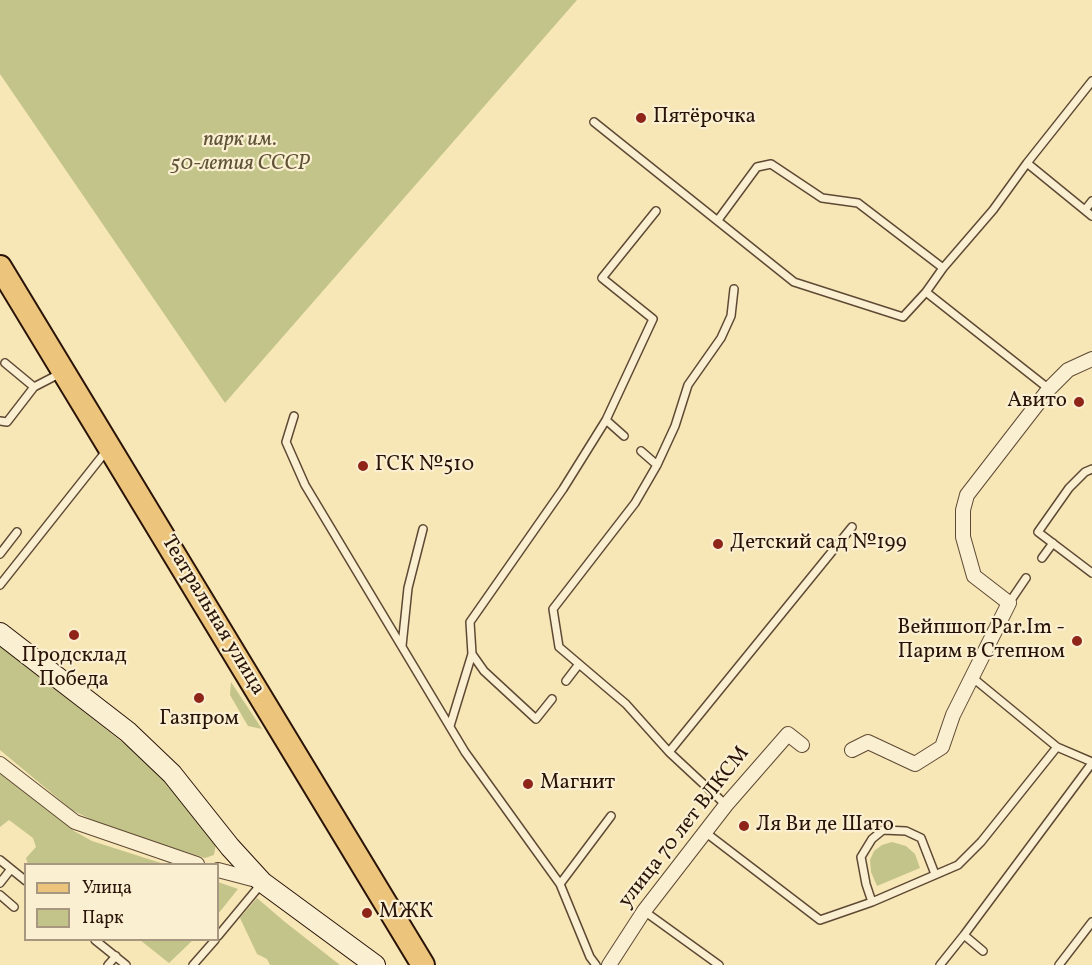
<!DOCTYPE html>
<html>
<head>
<meta charset="utf-8">
<style>
  body { margin:0 }
  #map { position:relative; width:1092px; height:965px; overflow:hidden; background:#f8e7b6; font-family:Vollkorn,serif }
  canvas { display:block }
  .legend { position:absolute; left:24px; top:863px; width:195px; height:78px; box-sizing:border-box; background:#faefd0; border:2px solid #a79780; margin:0; padding:8px 10px; list-style:none; font-size:18px; color:#2a1409 }
  .legend li { display:flex; align-items:center; gap:12px; height:30px }
  .legend b { width:30px; border:2px solid #a79780 }
</style>
</head>
<body>
<div id="map">
<canvas width="1092" height="965"></canvas>
<ul class="legend">
<li><b style="height:8px;background:#ecc47b"></b>Улица</li>
<li><b style="height:16px;background:#c3c48a"></b>Парк</li>
</ul>
</div>
<script>
const ctx = document.querySelector('canvas').getContext('2d');
ctx.lineJoin = 'round';
function fill(path, color) {
  ctx.fillStyle = color;
  ctx.fill(path, 'evenodd');
}
function toPath(rows) {
  const path = new Path2D();
  for (const r of rows) {
    path.moveTo(r[0], r[1]);
    for (let i = 2; i < r.length; i += 2) path.lineTo(r[i], r[i + 1]);
  }
  return path;
}
function stroke(path, color, width, dash) {
  ctx.strokeStyle = color;
  ctx.lineWidth = width;
  ctx.lineCap = dash ? 'butt' : 'round';
  ctx.setLineDash(dash || []);
  ctx.stroke(path);
}
function drawText(font, color, halo, rows, align = 'center') {
  ctx.font = font + ' Vollkorn,serif';
  ctx.lineWidth = 4.5;
  ctx.setLineDash([]);
  ctx.textBaseline = 'middle';
  ctx.strokeStyle = halo;
  ctx.fillStyle = color;
  for (const [text, x, y, turn = 0] of rows) {
    ctx.save();
    ctx.translate(x, y);
    ctx.rotate((+turn || 0) * Math.PI / 180);
    ctx.textAlign = isNaN(turn) ? turn : align;
    if (halo) ctx.strokeText(text, 0, 0);
    ctx.fillText(text, 0, 0);
    ctx.restore();
  }
}
fill(toPath([
  [0,0,577,0,225,403,0,74],
  [0,646,159,771,216,844,214,855,205,858,106,827,72,810,0,750],
  [231,682,262,729,248,726,230,695],
  [0,774,74,831,92,841,164,864,28,864,26,858,36,847,33,838,9,820,0,827],
  [892,842,906,846,915,854,920,868,877,886,871,872,870,860,874,851,882,845],
  [218,882,238,889,218,914],
  [257,898,285,922,340,965,270,965,267,959,257,954,240,918],
  [140,940,193,940,169,963]
]), '#c3c48a');
const lane = toPath([
  [594,122,794,282,903,317,926,292,1049,389],
  [1027,163,1092,216],
  [1085,210,1092,201],
  [718,220,757,167,771,164,822,198,858,203,943,268],
  [926,292,943,268,993,210,1027,163,1092,81],
  [5,363,34,387],
  [294,416,286,442,305,485,465,752,560,884,590,957,596,965],
  [606,420,624,436],
  [0,421,7,422,34,387,61,373],
  [641,451,657,465],
  [1092,469,1085,472,1069,488,1038,532,1092,573],
  [0,554,17,532],
  [1042,558,1053,543],
  [0,585,107,450],
  [1009,603,1026,578],
  [402,646,408,588,423,529],
  [566,681,579,664],
  [552,699,536,719,484,671,472,654,470,622,563,489,606,420,653,319,602,278,656,211],
  [450,726,472,654],
  [1057,747,1092,762],
  [669,752,626,704,559,647,553,609,635,503,657,465,675,426,688,385,721,338,731,316,734,289],
  [726,805,669,752,852,527],
  [705,832,820,920,872,902,958,865,981,842,1057,747,973,678],
  [0,860,26,881],
  [0,883,11,869],
  [560,884,611,816],
  [0,895,14,907],
  [872,902,866,884,861,857,872,839,883,830,906,831,921,838,935,874],
  [644,911,719,965],
  [964,935,983,951],
  [218,936,262,883],
  [95,940,126,965],
  [108,965,116,956],
  [193,965,215,940],
  [940,965,964,935,1092,763],
  [1059,965,1092,922]
]);
const street = toPath([
  [852,750,868,742,915,764,942,747,953,715,1009,603,974,576,963,537,963,510,967,495,1049,389,1068,370,1092,359],
  [0,764,75,822,197,864],
  [218,870,260,881],
  [609,965,644,911,726,805,788,734,802,745]
]);
const secondary = toPath([
  [0,633,128,732,172,774,230,847,262,882,375,965]
]);
const primary = toPath([
  [0,267,423,965]
]);
stroke(lane, '#5e4934', 10);
stroke(street, '#5e4934', 16);
stroke(secondary, '#2a1409', 22);
stroke(primary, '#2a1409', 26);
stroke(lane, '#faefd0', 7);
stroke(street, '#faefd0', 14);
stroke(secondary, '#faefd0', 20);
stroke(primary, '#ecc47b', 22);
for (const [x, y, r, color] of [
  [641,118,6,"#8f2418"],
  [1079,402,6,"#8f2418"],
  [363,466,6,"#8f2418"],
  [718,544,6,"#8f2418"],
  [74,635,6,"#8f2418"],
  [1077,641,6,"#8f2418"],
  [199,698,6,"#8f2418"],
  [528,784,6,"#8f2418"],
  [744,826,6,"#8f2418"],
  [367,913,6,"#8f2418"]
]) {
  const dot = new Path2D();
  dot.arc(x, y, r, 0, 2 * Math.PI);
  ctx.fillStyle = color;
  ctx.fill(dot);
  stroke(dot, '#faefd0', 2);
}
drawText('21px', '#2a1409', '#faefd0', [
  ["Пятёрочка",653,118],
  ["Авито",1067,402,"right"],
  ["ГСК №510",375,466],
  ["Детский сад №199",730,544],
  ["Вейпшоп Par.Im -",1065,629,"right"],
  ["Парим в Степном",1065,653,"right"],
  ["Продсклад",74,657,"center"],
  ["Победа",74,681,"center"],
  ["Газпром",199,720,"center"],
  ["Магнит",540,784],
  ["Ля Ви де Шато",756,826],
  ["МЖК",379,913]
], 'left');
drawText('italic 21px', '#605236', '#faefd0', [
  ["парк им.",240,141],
  ["50-летия СССР",240,165]
]);
drawText('21px', '#2a1409', '#faefd0', [
  ["Театральная улица",212,616,59],
  ["улица 70 лет ВЛКСМ",685,828,-52]
]);
</script>
</body>
</html>
